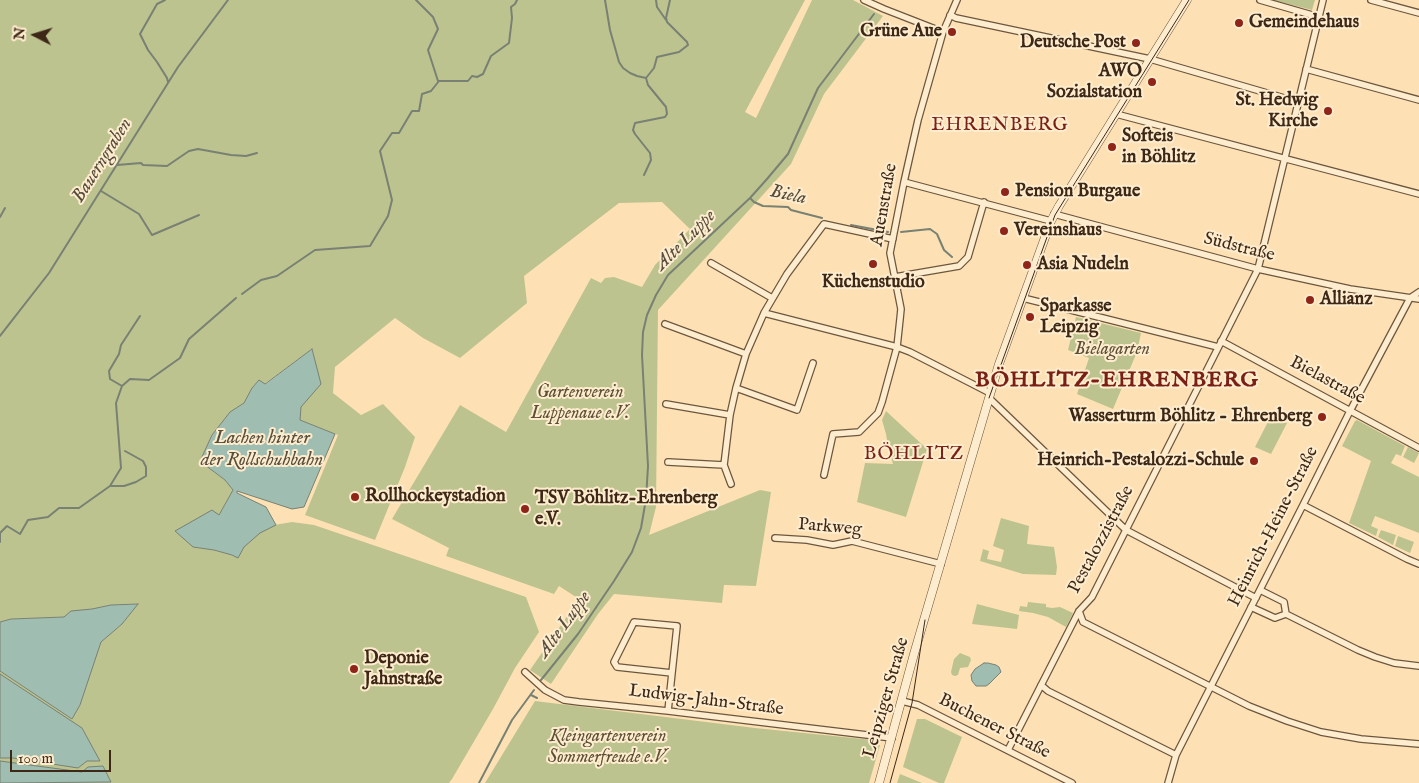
<!DOCTYPE html>
<html>
<head>
<meta charset="utf-8">
<style>
  body { margin:0 }
  #map { position:relative; width:1419px; height:783px; overflow:hidden; background:#fde1b4; font-family:"IM FELL English",serif }
  canvas { display:block }
  .north { position:absolute; left:10px; top:10px; width:50px; height:50px; -webkit-text-stroke:4px #feecce; paint-order:stroke; rotate:275deg; font-size:14px; font-weight:700; line-height:20px; text-align:center; color:#3d2817 }
  .north::after { content:''; display:block; margin:auto; width:18px; height:22px; background:#3d2817; clip-path:polygon(50% 0,100% 100%,50% 72%,0 100%) }
  .scale { position:absolute; left:10px; top:750px; width:101px; height:22px; box-sizing:border-box; border:2px solid #3d2817; border-top:0; padding-left:6px; font-size:15px; line-height:18px; white-space:nowrap; color:#3d2817; -webkit-text-stroke:4px #feecce; paint-order:stroke }
</style>
</head>
<body>
<div id="map">
<canvas width="1419" height="783"></canvas>
<div class="north">N</div>
<div class="scale">100 m</div>
</div>
<script>
const ctx = document.querySelector('canvas').getContext('2d');
ctx.lineJoin = 'round';
function fill(path, color) {
  ctx.fillStyle = color;
  ctx.fill(path, 'evenodd');
}
function toPath(rows) {
  const path = new Path2D();
  for (const r of rows) {
    path.moveTo(r[0], r[1]);
    for (let i = 2; i < r.length; i += 2) path.lineTo(r[i], r[i + 1]);
  }
  return path;
}
function stroke(path, color, width, dash) {
  ctx.strokeStyle = color;
  ctx.lineWidth = width;
  ctx.lineCap = dash ? 'butt' : 'round';
  ctx.setLineDash(dash || []);
  ctx.stroke(path);
}
function drawText(font, color, halo, rows, align = 'center') {
  ctx.font = font + ' "IM FELL English",serif';
  ctx.lineWidth = 4;
  ctx.setLineDash([]);
  ctx.textBaseline = 'middle';
  ctx.strokeStyle = halo;
  ctx.fillStyle = color;
  for (const [text, x, y, turn = 0] of rows) {
    ctx.save();
    ctx.translate(x, y);
    ctx.rotate((+turn || 0) * Math.PI / 180);
    ctx.textAlign = isNaN(turn) ? turn : align;
    if (halo) ctx.strokeText(text, 0, 0);
    ctx.fillText(text, 0, 0);
    ctx.restore();
  }
}
fill(toPath([
  [0,0,805,0,745,112,756,118,812,0,853,0,883,16,824,94,791,164,658,310,656,507,649,535,760,490,771,492,756,586,724,585,722,603,614,594,598,614,551,684,530,670,579,599,559,586,554,594,446,556,449,548,392,519,460,405,506,432,591,278,601,283,605,278,614,277,642,287,655,265,690,229,662,202,619,203,524,276,527,303,460,358,423,338,395,318,335,367,333,393,361,415,383,404,415,437,405,467,375,540,305,515,338,435,335,434,300,420,291,424,304,507,292,509,248,494,232,480,315,360,312,349,264,384,259,380,252,388,244,403,230,412,212,435,201,459,201,462,225,480,233,490,219,515,193,547,214,550,231,554,215,535,292,522,314,525,526,597,539,632,515,668,493,709,452,779,449,783,0,783,0,671,72,719,80,705,101,641,122,624,137,604,111,605,65,617,11,619,0,622],
  [1273,0,1315,0,1312,10],
  [1076,317,1141,333,1137,352,1113,409,1077,394,1089,358,1068,350],
  [886,411,927,449,906,517,857,502,865,463,893,464,888,446,886,434,882,420],
  [1271,416,1287,423,1271,454,1255,447],
  [1357,420,1405,446,1401,456,1396,454,1391,463,1419,477,1419,533,1375,516,1371,526,1378,529,1376,536,1349,523,1371,461,1342,446,1355,421],
  [1408,447,1419,453,1414,463,1403,457],
  [1001,518,1029,526,1027,544,1054,547,1057,567,1056,575,1023,574,980,561,983,549,989,551,987,559,1001,562,1004,550,993,546],
  [1381,530,1396,535,1393,545,1378,537],
  [1398,536,1414,542,1410,553,1395,546],
  [1028,602,1046,604,1046,607,1052,608,1060,607,1073,613,1066,627,1048,617,1033,613,1019,611,1020,606,1027,607],
  [977,604,1019,615,1017,629,972,624],
  [960,653,970,657,971,660,968,667,960,668,958,675,955,676,952,675,951,672,954,659],
  [535,701,755,728,873,740,880,745,869,783,485,783],
  [917,719,925,719,962,737,944,783,939,783,903,767],
  [900,774,922,783,897,783]
]), '#bdc38f');
const water = toPath([
  [312,349,321,384,301,407,300,420,335,434,304,507,292,509,237,491,237,493,266,507,276,525,260,533,244,547,238,558,232,555,214,550,193,547,175,531,212,510,219,515,233,490,225,480,201,462,201,459,212,435,230,412,244,403,252,388,259,380,265,384,312,349],
  [138,604,122,624,101,642,80,705,72,719,0,671,0,622,11,619,64,617,71,611,92,609,111,605,138,604],
  [984,663,988,663,996,665,999,667,1001,672,989,684,986,686,976,686,972,681,971,675,975,669,984,663],
  [0,674,82,728,100,761,87,761,78,768,13,758,0,758,0,674],
  [0,761,82,772,88,767,103,766,111,782,0,783,0,761]
]);
fill(water, '#9fbdb0');
stroke(water, '#788173', 1);
stroke(toPath([
  [165,0,157,4,140,34,148,50,157,62,167,78,168,82],
  [416,0,433,17,438,29,428,50,438,81],
  [605,0,610,30,619,62,623,68,630,73,637,76,646,78],
  [656,0,657,7,666,20],
  [646,78,654,68,657,57,679,52,688,45,687,42,667,22,666,18,670,0],
  [117,165,141,163,143,165,167,166,189,151,198,149,231,155,246,156,257,153],
  [644,175,651,160,650,153,635,134,633,130,635,123,665,117,667,114,666,107,648,85,646,78],
  [101,191,139,214,152,235,199,215],
  [750,198,754,202,763,206,788,207,791,210,822,218],
  [0,217,5,208],
  [851,225,888,232],
  [901,232,930,229,937,234,944,250,952,257],
  [242,294,261,280,277,276,315,250,370,246,388,216,392,200,380,151,392,133,399,133,412,111,419,111,422,94,431,91,439,81,468,81,472,76,477,77,483,74,491,56,509,43,512,18,511,7,515,4,517,0],
  [0,336,49,273,178,67,228,0],
  [122,386,110,379,109,371,119,354,121,345,140,316],
  [110,486,124,486,136,482,146,476,146,467,143,461,125,451],
  [0,542,0,533,7,526,20,534,28,520,48,517,59,508,79,508,110,486,121,468,116,403,122,386,130,379,149,380,180,358,189,339,236,298],
  [541,680,578,634,614,581,632,552,641,528,646,499,648,466,642,355,643,332,647,315,656,295,668,275,750,198,767,179,788,154,818,88,874,14],
  [531,695,537,698],
  [479,783,512,720,534,690]
]), '#788173', 2);
const minor = toPath([
  [864,0,884,9,943,32],
  [1260,0,1319,17],
  [1371,0,1419,13],
  [950,15,956,18,1150,59,1298,102],
  [1306,69,1419,100],
  [1116,114,1419,194],
  [904,182,1051,221],
  [1054,214,1258,269,1350,289,1419,299],
  [711,263,772,298],
  [895,277,959,266,968,257,984,202],
  [1023,298,1218,347],
  [764,313,897,347,910,352,990,393],
  [665,324,746,354],
  [1221,341,1419,448],
  [736,388,797,410,813,363],
  [989,398,1126,530,1256,598],
  [666,404,730,415],
  [668,462,724,465],
  [824,475,833,434,859,432,878,413,882,402,897,347,900,319,901,309,890,253,904,182,918,120,943,32,957,0],
  [731,484,724,465,730,415,736,388,746,354,764,313,787,274,824,224,893,239],
  [1303,505,1407,559,1419,564],
  [775,538,807,540,833,545,852,541,941,564],
  [1260,590,1284,602,1286,614],
  [1251,607,1275,618,1286,614,1358,650,1375,657,1394,663,1419,666],
  [1079,611,1083,622,1249,706,1287,721,1321,732,1361,739,1419,744],
  [525,672,545,690,564,700,579,702,668,711,892,738],
  [1041,685,1048,691,1176,755],
  [902,701,918,705,1072,783],
  [668,711,672,673,677,626,634,622,614,662,617,667,672,673],
  [1008,750,1079,611,1092,597,1258,269,1323,0],
  [1168,783,1176,755,1303,505,1350,411,1410,298,1419,292]
]);
const tertiary = toPath([
  [879,783,914,654,989,398,999,364,1051,221,1059,206,1187,0]
]);
stroke(minor, '#6d563e', 8);
stroke(tertiary, '#6d563e', 9);
stroke(minor, '#feecce', 5.5);
stroke(tertiary, '#feecce', 8);
stroke(toPath([
  [989,398,1055,215,1189,0],
  [890,783,912,703,925,620]
]), '#3d2817', 1);
for (const [x, y, r, color] of [
  [1239,23,5,"#8f2418"],
  [952,32,5,"#8f2418"],
  [1136,43,5,"#8f2418"],
  [1152,82,5,"#8f2418"],
  [1328,111,5,"#8f2418"],
  [1112,147,5,"#8f2418"],
  [1005,192,5,"#8f2418"],
  [1004,231,5,"#8f2418"],
  [873,264,5,"#8f2418"],
  [1027,265,5,"#8f2418"],
  [1310,300,5,"#8f2418"],
  [1030,317,5,"#8f2418"],
  [1322,417,5,"#8f2418"],
  [1254,461,5,"#8f2418"],
  [355,497,5,"#8f2418"],
  [525,509,5,"#8f2418"],
  [354,669,5,"#8f2418"]
]) {
  const dot = new Path2D();
  dot.arc(x, y, r, 0, 2 * Math.PI);
  ctx.fillStyle = color;
  ctx.fill(dot);
  stroke(dot, '#feecce', 2);
}
drawText('bold 18px', '#3d2817', '#feecce', [
  ["Gemeindehaus",1249,23],
  ["Grüne Aue",942,32,"right"],
  ["Deutsche Post",1126,43,"right"],
  ["AWO",1142,72,"right"],
  ["Sozialstation",1142,93,"right"],
  ["St. Hedwig",1318,101,"right"],
  ["Kirche",1318,122,"right"],
  ["Softeis",1122,137],
  ["in Böhlitz",1122,158],
  ["Pension Burgaue",1015,192],
  ["Vereinshaus",1014,231],
  ["Asia Nudeln",1037,265],
  ["Küchenstudio",873,283,"center"],
  ["Allianz",1320,300],
  ["Sparkasse",1040,307],
  ["Leipzig",1040,328],
  ["Wasserturm Böhlitz - Ehrenberg",1312,417,"right"],
  ["Heinrich-Pestalozzi-Schule",1244,461,"right"],
  ["Rollhockeystadion",365,497],
  ["TSV Böhlitz-Ehrenberg",535,499],
  ["e.V.",535,520],
  ["Deponie",364,659],
  ["Jahnstraße",364,680]
], 'left');
drawText('18px', '#3d2817', '#feecce', [
  ["Auenstraße",885,205,-80],
  ["Südstraße",1239,248,14],
  ["Bielastraße",1327,381,28],
  ["Heinrich-Heine-Straße",1274,527,-63],
  ["Parkweg",830,528,5],
  ["Pestalozzistraße",1102,540,-62],
  ["Leipziger Straße",887,698,-74],
  ["Ludwig-Jahn-Straße",706,701,7],
  ["Buchener Straße",994,727,27]
]);
drawText('italic 18px', '#5d4f35', '#feecce', [
  ["Bielagarten",1112,350],
  ["Gartenverein",580,393],
  ["Luppenaue e.V.",580,414],
  ["Kleingartenverein",608,737],
  ["Sommerfreude e.V.",608,758]
]);
ctx.letterSpacing = '1px';
drawText('19px', '#7a1f14', '#feecce', [
  ["EHRENBERG",1000,126],
  ["BÖHLITZ",914,455]
]);
ctx.letterSpacing = '0px';
drawText('italic 19px', '#564d3d', '#feecce', [
  ["Bauerngraben",103,161,-58],
  ["Biela",788,196,12],
  ["Alte Luppe",686,241,-45],
  ["Lachen hinter",262,439],
  ["der Rollschuhbahn",262,461],
  ["Alte Luppe",565,625,-54]
]);
ctx.letterSpacing = '1px';
drawText('bold 22px', '#7a1f14', '#feecce', [
  ["BÖHLITZ-EHRENBERG",1117,381]
]);
ctx.letterSpacing = '0px';
</script>
</body>
</html>
